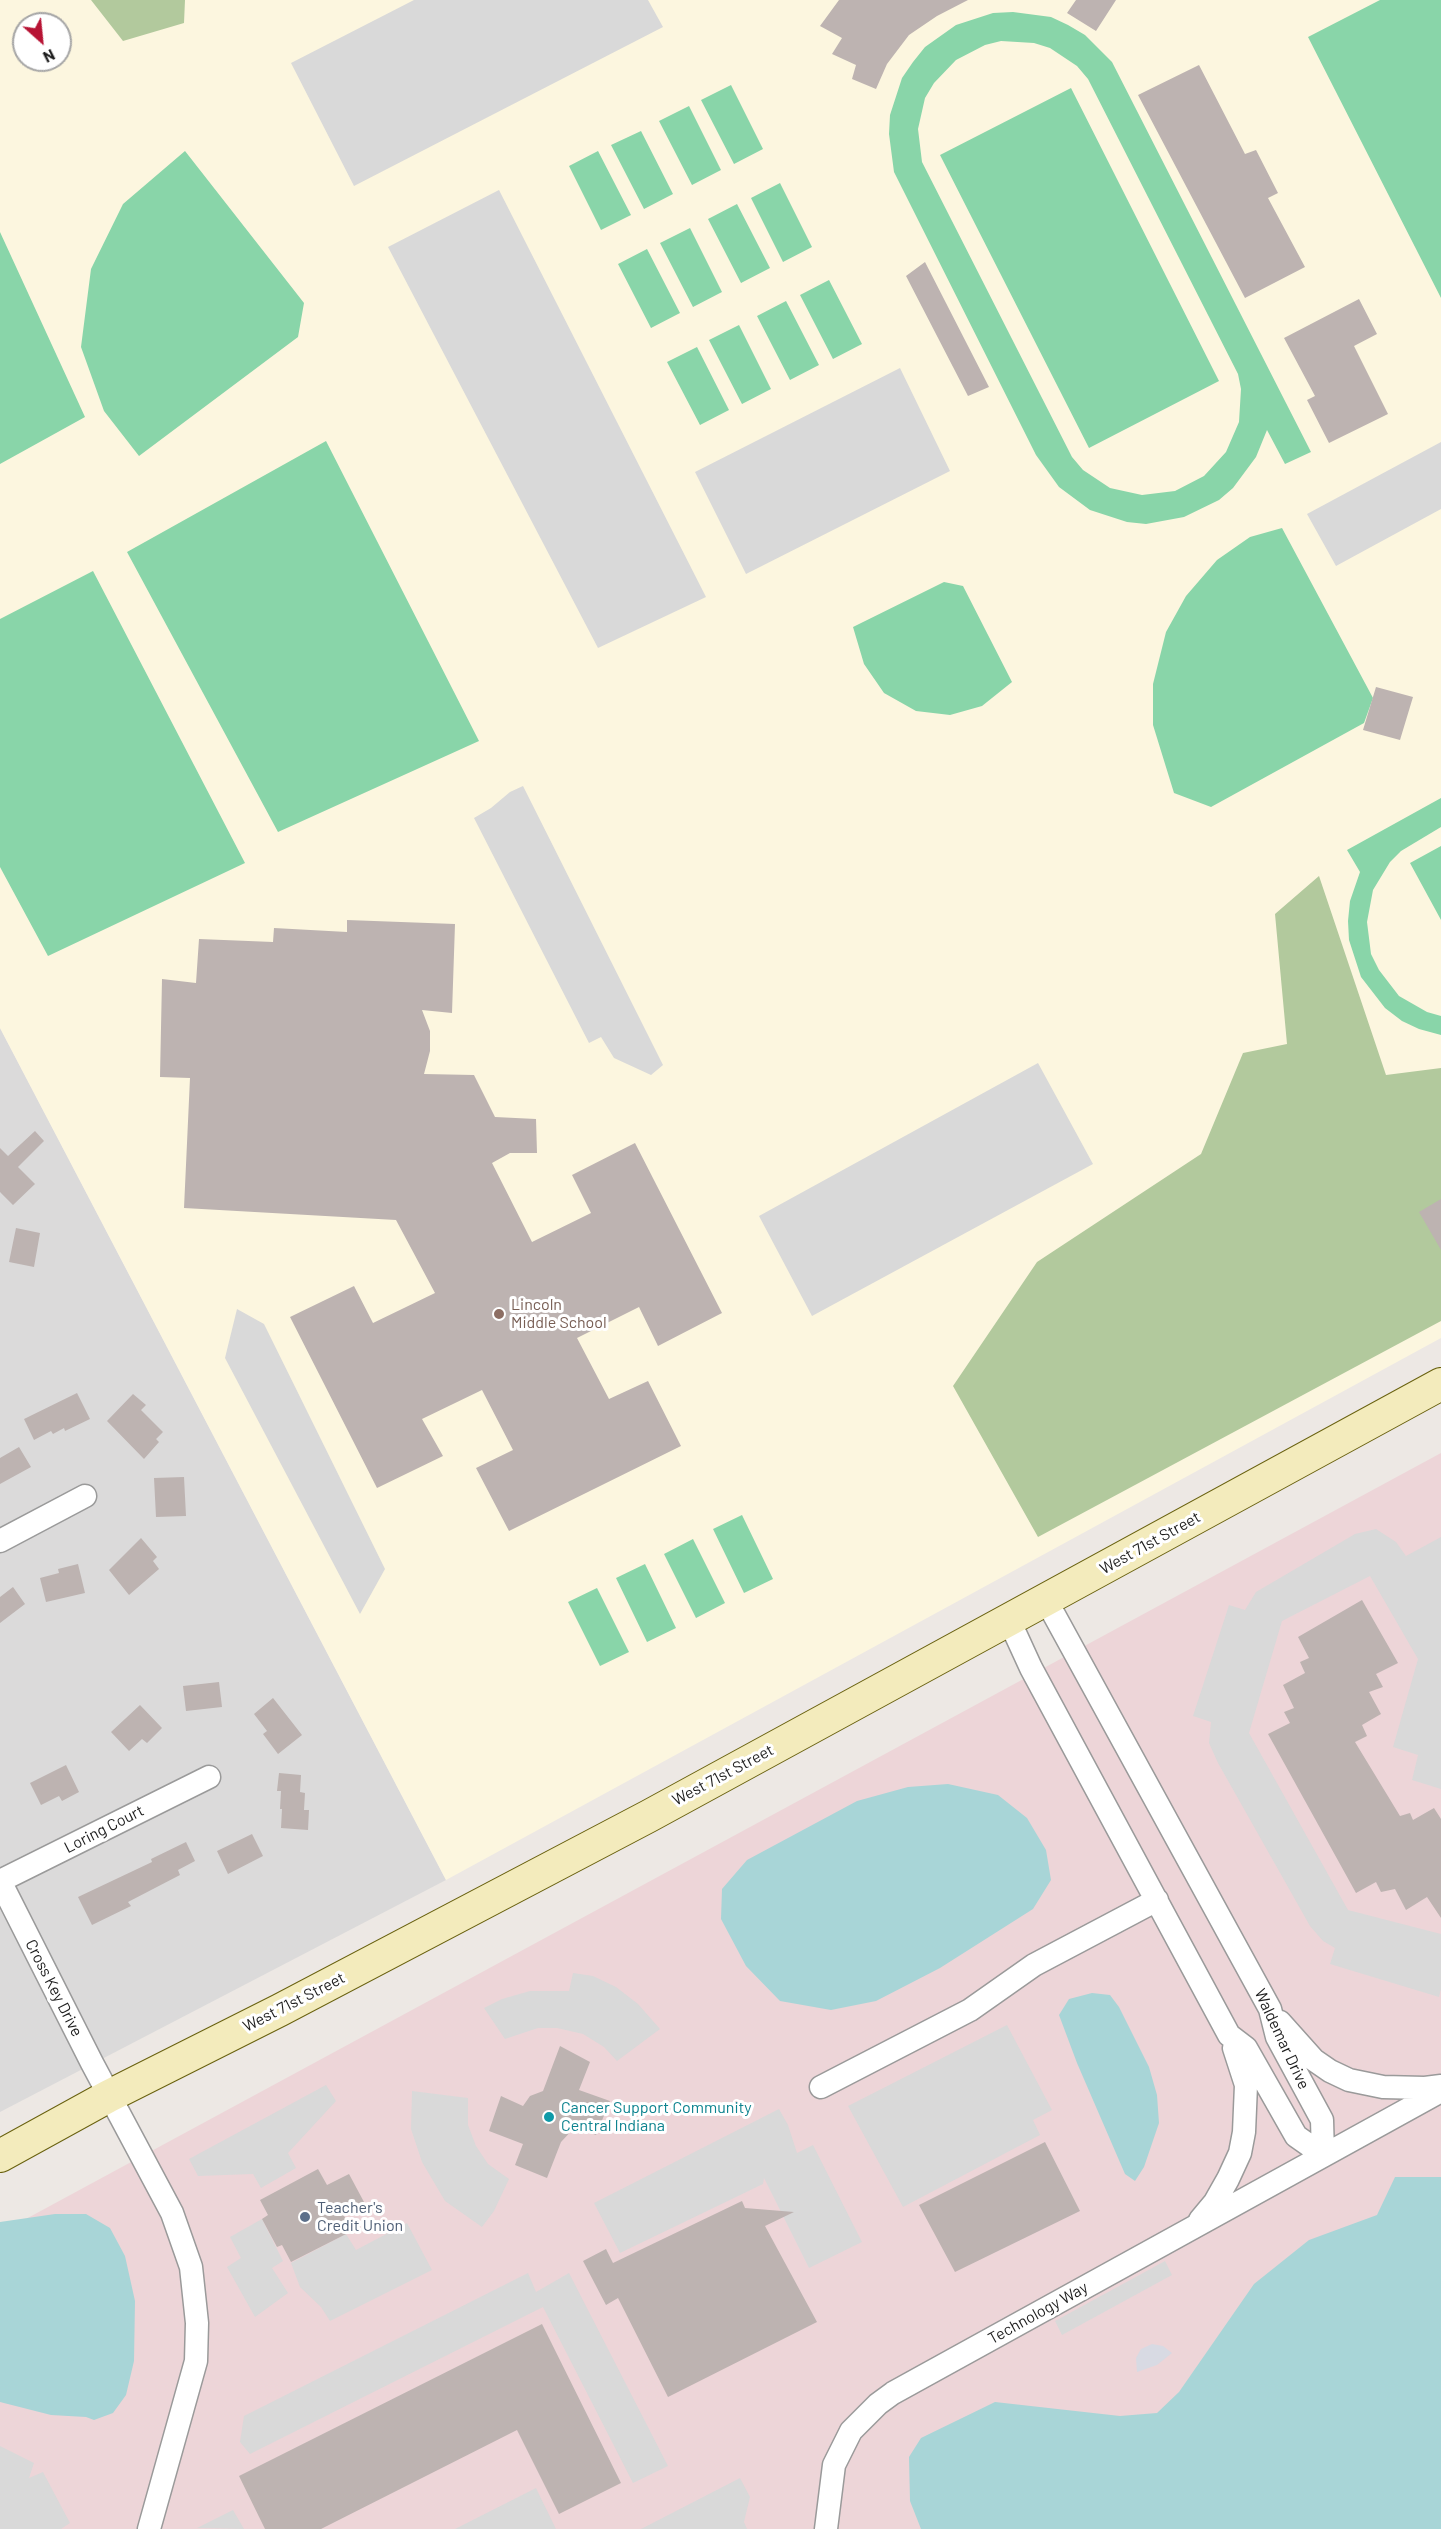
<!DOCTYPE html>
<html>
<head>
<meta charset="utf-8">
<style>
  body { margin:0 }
  #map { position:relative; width:1441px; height:2529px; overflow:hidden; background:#ede8e4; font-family:Barlow,sans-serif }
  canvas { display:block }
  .north { position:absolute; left:12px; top:12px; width:60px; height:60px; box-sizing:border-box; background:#fff; border:2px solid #a5a5a5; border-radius:50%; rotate:153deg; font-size:16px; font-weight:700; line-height:24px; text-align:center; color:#1d1d1d }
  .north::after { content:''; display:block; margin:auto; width:21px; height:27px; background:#b71334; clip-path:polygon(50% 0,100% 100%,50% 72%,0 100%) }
</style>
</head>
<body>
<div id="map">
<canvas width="1441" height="2529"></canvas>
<div class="north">N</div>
</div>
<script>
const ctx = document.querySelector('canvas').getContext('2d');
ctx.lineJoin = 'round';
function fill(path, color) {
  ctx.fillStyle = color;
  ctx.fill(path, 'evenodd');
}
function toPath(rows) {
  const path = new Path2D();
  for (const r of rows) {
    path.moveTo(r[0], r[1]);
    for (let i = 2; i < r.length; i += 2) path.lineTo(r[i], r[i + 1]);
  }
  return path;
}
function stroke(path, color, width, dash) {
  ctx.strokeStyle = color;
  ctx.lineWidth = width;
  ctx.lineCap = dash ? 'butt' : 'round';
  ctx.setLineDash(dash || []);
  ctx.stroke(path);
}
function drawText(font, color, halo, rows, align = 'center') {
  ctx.font = font + ' Barlow,sans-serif';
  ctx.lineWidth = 6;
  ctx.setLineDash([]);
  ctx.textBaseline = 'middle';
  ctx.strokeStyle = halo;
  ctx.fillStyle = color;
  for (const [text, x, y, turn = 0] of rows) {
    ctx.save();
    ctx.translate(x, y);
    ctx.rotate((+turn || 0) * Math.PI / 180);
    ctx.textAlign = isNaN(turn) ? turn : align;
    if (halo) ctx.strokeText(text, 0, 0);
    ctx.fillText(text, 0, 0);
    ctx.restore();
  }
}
fill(toPath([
  [0,1028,446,1880,0,2112]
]), '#dbdada');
fill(toPath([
  [1441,1453,1441,2529,0,2529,0,2233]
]), '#edd5d8');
fill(toPath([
  [0,0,1441,0,1441,1338,446,1880,0,1028],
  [24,24,60,24,60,60,24,60]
]), '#fcf6df');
fill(toPath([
  [91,0,185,0,184,23,123,41],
  [1319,876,1386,1075,1441,1068,1441,1321,1038,1537,953,1386,1037,1262,1201,1154,1243,1053,1287,1044,1275,914]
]), '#b2c99d');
fill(toPath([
  [1380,0,1441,0,1441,298,1308,37],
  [1013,12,1051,17,1068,25,1085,35,1112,62,1311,452,1285,464,1267,430,1256,457,1233,488,1219,500,1184,517,1146,524,1127,522,1090,510,1059,487,1036,455,894,172,889,134,890,115,902,78,913,62,925,47,956,25,993,13],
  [1001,41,1034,43,1050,48,1077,66,1088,79,1238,374,1241,389,1239,422,1226,452,1204,476,1175,491,1142,495,1110,488,1083,470,1072,457,922,162,918,129,925,98,934,83,956,60,985,45],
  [731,85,763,149,734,164,701,100],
  [1071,88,1219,381,1089,448,940,155],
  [689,106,721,170,692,185,659,121],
  [641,131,673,194,644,209,611,145],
  [185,151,304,303,298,337,139,456,104,411,81,347,91,269,123,204],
  [598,151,631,215,601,230,569,166],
  [780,183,812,247,783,262,751,198],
  [737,204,770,268,741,283,708,219],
  [690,228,722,292,693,307,660,243],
  [0,232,85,417,0,464],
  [647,249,680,313,651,328,618,264],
  [829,280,862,344,833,359,800,295],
  [786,301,819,365,790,380,757,316],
  [739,325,771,389,742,404,709,340],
  [697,347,729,410,700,425,667,362],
  [326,441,479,741,278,832,127,552],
  [1282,528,1373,698,1364,723,1211,807,1174,793,1153,725,1153,684,1166,632,1186,596,1217,560,1250,537],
  [93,571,245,863,48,956,0,867,0,619],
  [944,582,963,586,1012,682,982,706,950,715,916,711,884,693,864,664,853,627],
  [1441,798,1441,827,1401,851,1390,862,1373,890,1367,922,1371,954,1379,970,1399,996,1427,1012,1441,1016,1441,1035,1419,1029,1402,1021,1385,1008,1361,977,1349,940,1348,921,1350,901,1360,872,1347,850],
  [1441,846,1441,920,1410,863],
  [742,1515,773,1579,744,1593,713,1529],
  [693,1539,725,1603,696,1618,664,1554],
  [645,1564,676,1628,647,1642,616,1578],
  [597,1588,629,1652,600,1666,568,1602]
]), '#89d5a9');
fill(toPath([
  [414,0,648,0,663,27,354,186,291,63],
  [499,190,706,597,598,648,388,247],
  [900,368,950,471,746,574,695,472],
  [1441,442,1441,509,1336,566,1307,514],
  [523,786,663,1065,651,1075,614,1058,601,1037,589,1043,474,818,491,808,510,792],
  [1038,1063,1093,1164,812,1316,759,1216],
  [237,1309,264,1324,385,1569,360,1614,225,1358],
  [1376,1529,1396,1542,1406,1556,1441,1537,1441,1789,1412,1780,1418,1755,1393,1747,1418,1659,1370,1576,1282,1621,1249,1733,1348,1910,1441,1934,1441,1989,1439,1997,1330,1964,1335,1948,1323,1941,1310,1926,1218,1763,1209,1743,1211,1722,1193,1716,1229,1605,1245,1610,1256,1592,1355,1534],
  [573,1973,593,1976,616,1987,638,2004,660,2029,617,2061,604,2047,583,2034,557,2028,538,2028,505,2039,484,2008,502,1999,530,1991,569,1991],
  [1007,2025,1052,2110,1033,2120,1040,2135,903,2207,848,2106],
  [326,2085,336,2101,288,2153,296,2168,261,2188,253,2174,198,2176,189,2159],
  [412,2091,468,2098,468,2125,476,2146,488,2164,509,2179,494,2211,482,2227,445,2201,422,2162,411,2129],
  [779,2109,788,2125,797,2153,813,2145,862,2242,809,2268,764,2178,763,2184,620,2253,594,2203],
  [262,2219,283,2261,272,2268,288,2293,255,2317,227,2267,241,2258,230,2237],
  [407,2223,432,2270,330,2321,321,2307,300,2287,291,2263,346,2234,356,2250],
  [1165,2261,1172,2275,1062,2335,1055,2321],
  [528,2273,536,2292,569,2273,668,2466,633,2483,543,2307,250,2454,240,2442,244,2416],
  [0,2446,34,2463,29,2478,43,2472,70,2523,61,2529,0,2529],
  [740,2478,750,2497,744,2522,747,2529,641,2529],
  [536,2488,556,2529,455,2529],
  [233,2510,244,2529,197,2528]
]), '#d9d9d9');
fill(toPath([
  [1152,2344,1163,2346,1172,2353,1157,2365,1137,2372,1136,2358,1141,2349]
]), '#d8dae3');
fill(toPath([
  [948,1784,998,1795,1027,1818,1046,1850,1051,1880,1033,1909,940,1968,876,2001,831,2010,780,2001,746,1966,721,1919,722,1889,747,1860,857,1801,908,1787],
  [1092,1993,1110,1995,1119,2007,1149,2067,1157,2095,1159,2123,1144,2167,1135,2181,1125,2174,1077,2063,1059,2015,1069,1999],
  [1395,2177,1441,2177,1441,2529,921,2529,910,2501,909,2457,921,2438,995,2402,1120,2416,1157,2413,1179,2392,1254,2284,1309,2240,1377,2215],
  [55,2214,86,2214,110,2228,125,2256,135,2301,134,2361,126,2395,113,2413,94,2420,86,2417,51,2415,0,2402,0,2222]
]), '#a8d5d7');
fill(toPath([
  [839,0,968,0,937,16,909,35,887,64,876,89,852,79,856,65,832,54,842,38,820,26],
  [1076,0,1116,0,1096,31,1067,13],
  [1199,65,1245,154,1256,150,1278,193,1268,198,1305,267,1245,298,1138,95],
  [925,262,989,387,968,396,906,276],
  [1359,299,1377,334,1354,346,1388,414,1329,443,1307,400,1315,396,1284,338],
  [1376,687,1413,697,1400,740,1363,730],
  [347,920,455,924,452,1013,422,1010,430,1031,430,1051,424,1074,474,1075,495,1117,536,1119,537,1153,510,1153,492,1163,532,1242,591,1213,572,1175,635,1143,722,1313,658,1346,639,1307,577,1338,609,1399,648,1381,681,1446,509,1531,476,1468,513,1450,482,1390,422,1419,443,1456,377,1488,290,1317,354,1286,373,1323,435,1293,396,1220,184,1208,190,1078,160,1077,162,979,196,983,199,939,273,942,274,928,347,932],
  [35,1131,44,1141,18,1167,35,1184,13,1205,0,1192,0,1148,8,1156],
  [1441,1199,1441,1250,1419,1212],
  [16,1228,40,1233,34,1267,9,1262],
  [77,1393,90,1419,65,1431,64,1428,53,1434,51,1431,34,1440,24,1419],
  [133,1394,146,1405,141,1410,163,1432,156,1439,159,1442,144,1459,107,1421],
  [19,1447,31,1467,0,1484,0,1458],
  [184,1477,186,1516,156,1517,154,1478],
  [141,1538,157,1557,153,1561,159,1569,129,1595,109,1570],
  [78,1564,85,1593,46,1602,40,1578,59,1573,58,1569],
  [13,1587,25,1604,0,1623,0,1597],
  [1362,1600,1398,1663,1376,1674,1383,1687,1369,1692,1381,1714,1362,1725,1367,1736,1355,1742,1400,1816,1410,1813,1413,1820,1434,1808,1441,1819,1441,1918,1427,1897,1406,1910,1395,1889,1381,1892,1376,1882,1356,1893,1268,1734,1290,1723,1284,1712,1294,1708,1283,1685,1305,1673,1300,1662,1309,1658,1298,1637],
  [219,1682,222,1707,186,1711,183,1686],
  [273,1698,302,1735,278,1754,263,1734,267,1731,254,1714],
  [140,1705,162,1728,147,1743,142,1739,129,1751,111,1732],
  [66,1765,79,1792,62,1801,59,1796,41,1805,30,1783],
  [279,1773,301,1775,300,1792,305,1793,304,1810,309,1810,308,1830,281,1828,282,1809,280,1809,281,1791,277,1791],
  [252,1834,263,1856,228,1874,217,1851],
  [186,1842,195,1861,178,1870,180,1875,128,1902,131,1906,92,1925,78,1897,152,1862,151,1859],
  [560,2046,590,2062,579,2090,610,2101,596,2135,575,2127,561,2142,547,2178,515,2165,523,2144,489,2131,501,2096,523,2106,530,2096,543,2091],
  [1045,2142,1080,2211,955,2272,919,2205],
  [318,2169,327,2185,349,2174,364,2202,343,2214,352,2231,291,2262,282,2245,277,2247,262,2219,268,2215,260,2200],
  [742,2201,745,2208,794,2212,765,2226,817,2322,668,2397,618,2298,606,2305,583,2261,606,2249,613,2263],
  [542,2324,621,2483,559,2514,517,2430,321,2529,265,2529,239,2476]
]), '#bdb3b1');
const street = toPath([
  [0,1541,85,1496],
  [1046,1600,1270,2009,1277,2037,1322,2120,1323,2155],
  [1009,1620,1031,1668,1229,2035,1246,2048,1296,2136,1323,2155],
  [0,1881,92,2063,172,2213,191,2267,197,2323,196,2361,149,2529],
  [0,1881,209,1777],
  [1280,2022,1314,2060,1330,2071,1349,2080,1383,2087,1425,2088,1441,2086],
  [821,2087,970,2010,1034,1965,1157,1900],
  [1200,2220,1215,2202,1228,2179,1240,2153,1244,2132,1246,2085,1234,2048],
  [826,2529,834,2465,851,2431,878,2404,893,2393,1441,2091]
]);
const secondary = toPath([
  [0,2156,109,2096,280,2010,649,1816,1441,1384]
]);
stroke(street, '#9a9a9a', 25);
stroke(secondary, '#69610f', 34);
stroke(street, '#fff', 22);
stroke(secondary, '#f3ebbc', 32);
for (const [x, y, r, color] of [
  [499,1314,6,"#8d6e63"],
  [549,2117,6,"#0f9aa8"],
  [305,2217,6,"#5c6f8a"]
]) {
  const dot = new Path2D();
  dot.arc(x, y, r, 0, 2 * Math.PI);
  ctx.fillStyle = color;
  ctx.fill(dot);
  stroke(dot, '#fff', 2);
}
drawText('16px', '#785e54', '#fff', [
  ["Lincoln",511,1305],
  ["Middle School",511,1323]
], 'left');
drawText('16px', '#1d1d1d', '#fff', [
  ["West 71st Street",1150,1543,-29],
  ["West 71st Street",723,1775,-28],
  ["Loring Court",104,1829,-27],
  ["Cross Key Drive",54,1988,63],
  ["West 71st Street",294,2002,-27],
  ["Waldemar Drive",1282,2039,65],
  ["Technology Way",1038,2313,-29]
]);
drawText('16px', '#0d838f', '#fff', [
  ["Cancer Support Community",561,2108],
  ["Central Indiana",561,2126]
], 'left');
drawText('16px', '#4e5e75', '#fff', [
  ["Teacher's",317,2208],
  ["Credit Union",317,2226]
], 'left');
</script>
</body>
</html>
